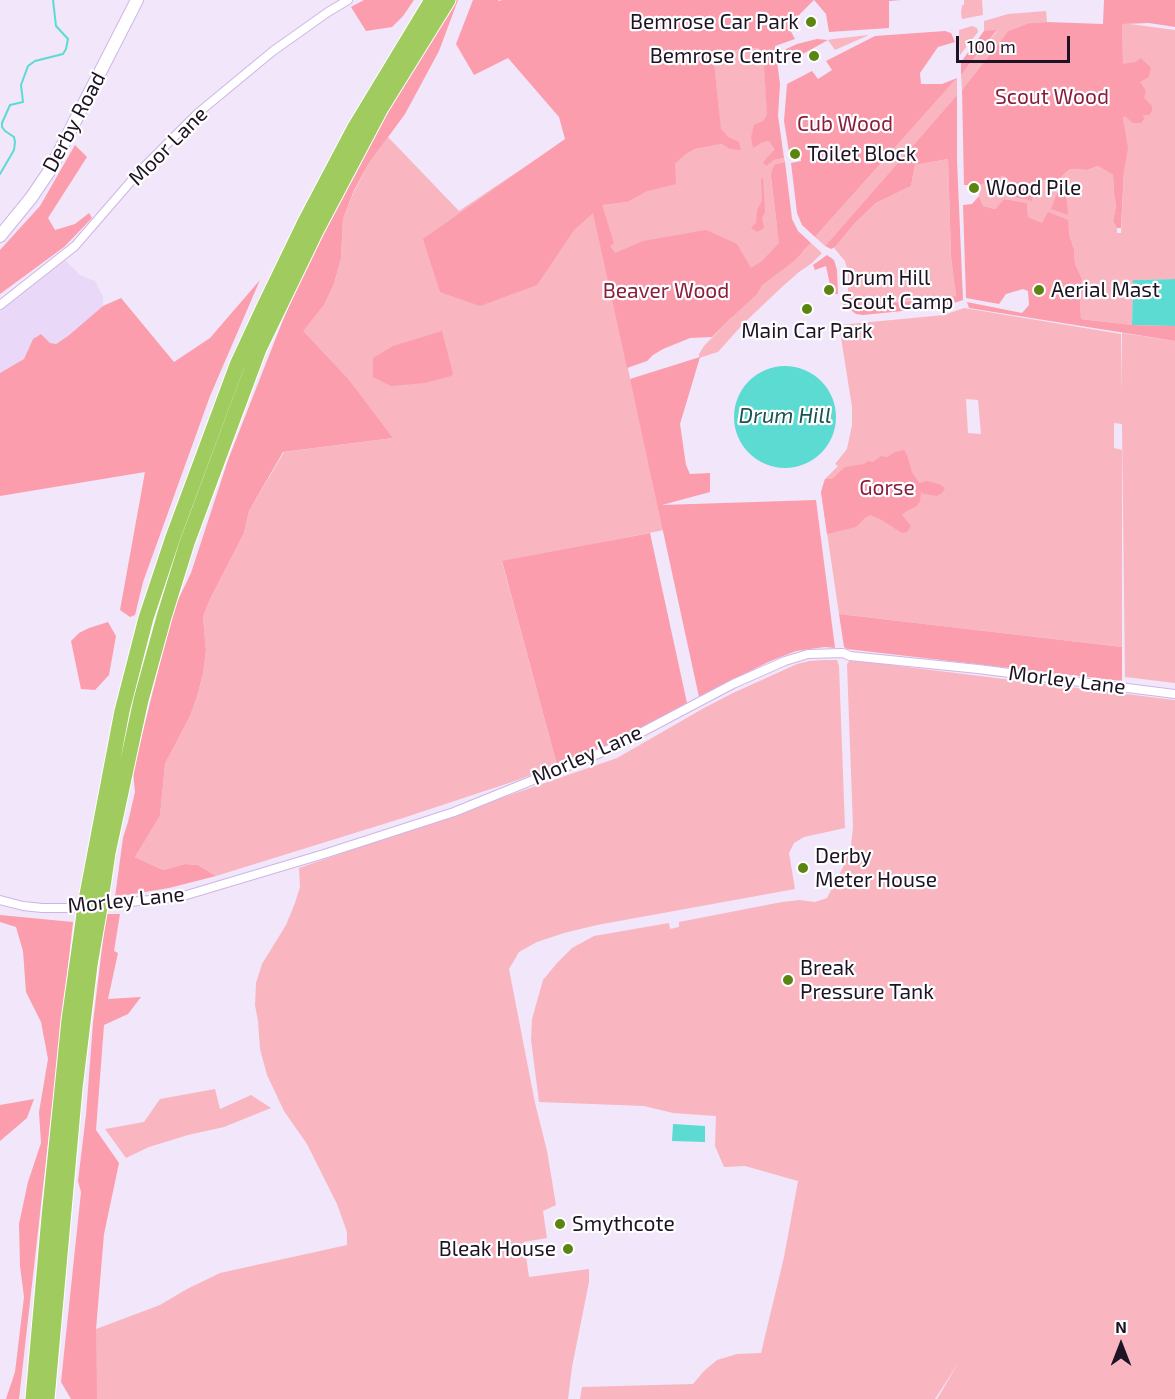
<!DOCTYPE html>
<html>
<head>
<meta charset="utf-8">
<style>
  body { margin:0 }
  #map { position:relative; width:1175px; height:1399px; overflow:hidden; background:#f1e6fa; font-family:"Exo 2",sans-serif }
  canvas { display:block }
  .north { position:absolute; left:1091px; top:1315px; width:60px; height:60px; -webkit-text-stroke:4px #fff; paint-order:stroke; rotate:0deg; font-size:16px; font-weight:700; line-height:24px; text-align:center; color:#1d1324 }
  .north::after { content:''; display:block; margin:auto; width:21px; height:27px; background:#1d1324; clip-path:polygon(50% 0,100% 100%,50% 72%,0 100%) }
  .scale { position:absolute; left:956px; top:36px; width:114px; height:27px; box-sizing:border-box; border:3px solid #1d1324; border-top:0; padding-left:8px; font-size:18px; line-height:21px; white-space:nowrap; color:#1d1324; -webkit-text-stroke:4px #fff; paint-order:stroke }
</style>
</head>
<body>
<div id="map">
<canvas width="1175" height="1399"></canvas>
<div class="north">N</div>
<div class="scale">100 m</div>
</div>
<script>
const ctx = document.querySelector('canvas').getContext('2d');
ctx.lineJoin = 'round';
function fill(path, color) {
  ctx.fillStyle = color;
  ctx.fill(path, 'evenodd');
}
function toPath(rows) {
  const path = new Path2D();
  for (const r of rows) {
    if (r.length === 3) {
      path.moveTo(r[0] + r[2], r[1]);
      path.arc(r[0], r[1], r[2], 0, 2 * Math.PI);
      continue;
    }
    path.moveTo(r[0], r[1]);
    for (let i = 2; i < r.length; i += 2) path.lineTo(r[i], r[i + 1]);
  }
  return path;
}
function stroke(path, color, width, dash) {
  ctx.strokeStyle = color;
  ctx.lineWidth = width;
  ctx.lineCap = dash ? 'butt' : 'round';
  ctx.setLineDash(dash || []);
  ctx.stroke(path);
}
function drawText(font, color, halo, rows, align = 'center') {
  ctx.font = font + ' "Exo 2",sans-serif';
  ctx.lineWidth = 4.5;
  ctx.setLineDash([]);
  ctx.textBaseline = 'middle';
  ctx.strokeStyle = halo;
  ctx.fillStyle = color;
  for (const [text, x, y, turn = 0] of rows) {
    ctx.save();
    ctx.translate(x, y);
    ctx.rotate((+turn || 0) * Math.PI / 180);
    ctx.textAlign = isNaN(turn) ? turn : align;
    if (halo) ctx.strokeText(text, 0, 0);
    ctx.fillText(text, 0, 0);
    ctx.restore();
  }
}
fill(toPath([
  [65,260,80,275,95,281,103,297,103,306,68,336,55,344,50,343,41,334,33,339,24,359,0,373,0,310]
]), '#ead8f9');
fill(toPath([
  [964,0,982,0,983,15,962,19,961,13,962,5,964,5],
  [1046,11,1047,22,1029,23,1008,31,962,90,961,75,997,31,984,31,984,21,1008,14],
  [1122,23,1175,30,1175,279,1133,280,1132,325,1081,319,1080,297,1082,280,1075,264,1074,249,1069,236,1028,217,1027,203,1004,199,995,209,983,206,979,196,980,185,1003,176,1011,181,1003,194,1045,180,1053,183,1067,215,1066,190,1062,176,1070,169,1087,170,1098,166,1113,175,1114,193,1116,206,1113,221,1117,228,1117,233,1121,233,1124,170],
  [972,26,977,28,978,32,960,55,959,30],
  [869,35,835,50,828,40,833,39],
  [758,48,763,52,767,107,767,114,763,121,761,143,769,141,774,151,763,162,784,158,785,162,775,164,771,178,777,226,803,252,811,243,822,253,812,263,799,272,782,287,743,324,718,352,699,358,699,354,704,346,732,317,615,253,603,257,664,530,502,562,557,765,518,780,403,818,216,876,198,865,185,864,163,870,135,857,160,816,165,764,190,716,197,697,203,674,206,651,203,617,209,601,244,533,249,511,284,452,393,438,349,381,302,331,324,305,334,284,341,258,343,219,354,191,369,163,388,137,459,211,575,133,601,205,628,202,648,191,675,171,675,164,685,155,695,149,722,144,713,52],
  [957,78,957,95,825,246,815,237],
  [948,159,951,257,956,296,862,305,848,294,848,272,845,261,834,248,835,247,855,223,876,203,911,186,915,165],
  [964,308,1121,334,1122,392,1122,333,1175,341,1175,683,1125,677,1122,424,1114,423,1114,448,1122,450,1122,647,839,614,821,492,825,479,838,466,835,464,847,449,852,425,852,407,839,325,944,315],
  [966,399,978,400,981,434,968,433],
  [824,660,837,660,839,666,845,828,804,837,794,843,789,853,795,889,597,925,564,933,537,942,519,952,509,969,535,1103,547,1151,556,1205,543,1211,547,1238,524,1242,529,1277,589,1269,589,1282,572,1367,568,1399,95,1399,96,1329,160,1305,187,1289,220,1273,347,1245,347,1232,337,1204,307,1144,284,1111,267,1075,260,1049,258,1021,255,1005,256,983,262,964,286,925,295,903,300,887,299,868,617,758,704,708,733,693,797,664,809,661],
  [850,660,1175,700,1175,1399,937,1399,959,1362,935,1399,580,1399,582,1387,693,1384,704,1371,717,1360,737,1354,761,1353,784,1257,798,1181,745,1166,724,1167,715,1146,716,1116,673,1113,644,1106,539,1102,531,1040,532,1019,543,980,557,963,572,948,594,936,669,923,670,929,679,927,679,922,782,902,799,900,815,902,827,898,845,863,851,846,853,827,847,664],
  [215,1089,220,1109,251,1095,271,1108,224,1127,188,1135,149,1147,126,1158,105,1129,144,1122,160,1099]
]), '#f9b6c0');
fill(toPath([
  [364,0,414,0,403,16,392,27,366,31,351,7],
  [453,0,458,0,439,51,405,114,369,163,354,190,343,219,341,258,334,284,324,305,303,331,349,380,393,438,283,452,249,511,244,533,209,601,203,617,206,651,203,674,197,697,190,716,165,764,160,816,135,857,163,870,185,864,198,865,216,876,169,888,115,897,123,838,128,822,135,792,133,771,163,651,176,604,191,573,228,460,283,320,324,225,376,126],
  [473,0,498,0,499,1,502,0,901,0,889,1,889,28,829,32,826,14,814,0,788,26,795,39,775,46,780,84,778,116,784,158,774,160,766,166,763,162,774,150,769,141,761,143,753,148,751,137,754,125,763,121,767,114,763,52,758,48,713,52,721,129,728,137,739,142,741,150,730,149,722,144,695,149,685,155,675,164,676,184,648,191,628,202,602,205,614,243,610,246,615,253,643,241,706,230,737,244,751,268,762,261,779,243,771,177,772,170,775,164,785,162,792,219,798,231,811,243,794,261,762,285,757,294,732,317,712,337,690,338,663,349,653,355,647,361,627,368,593,213,574,230,537,285,480,306,440,292,423,239,565,139,559,117,508,58,474,75,456,44],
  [1104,0,1175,0,1175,27,1149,23,1122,24,1123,64,1135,62,1141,58,1151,68,1149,77,1140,82,1146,91,1144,98,1152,106,1152,111,1149,115,1143,115,1144,119,1141,123,1133,123,1125,116,1123,118,1128,149,1124,170,1121,228,1117,228,1113,221,1116,206,1114,193,1113,175,1098,166,1087,170,1070,169,1062,176,1066,190,1068,215,1051,209,1058,191,1053,183,1045,180,1035,183,1032,201,1003,194,1010,181,1003,176,980,185,964,185,962,90,1008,31,1029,23,1047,22,1103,24],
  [997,30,961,75,961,62,984,31],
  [945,31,951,33,955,42,938,47,920,73,921,84,942,84,957,78,815,237,802,225,797,213,791,163,801,161,800,151,789,152,784,121,787,84,812,71,818,79,832,70,826,61,875,36],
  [817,39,828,40,792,60,788,54,781,57,784,50,797,44],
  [957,95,957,160,963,300,942,307,863,315,856,314,843,304,848,294,862,305,923,300,956,296,951,257,948,159,915,165,911,186,876,203,855,223,835,247,831,249,825,246],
  [75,145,87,157,48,218,55,230,75,224,89,213,92,218,64,247,0,294,0,250,40,206],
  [761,178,763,179,765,212,762,218,764,228,757,232,751,228,756,223,757,210,762,201],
  [979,196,983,206,995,209,1004,199,1027,203,1028,217,1042,223,1048,212,1068,220,1069,235,1074,249,1075,264,1082,279,1080,297,1081,319,1132,325,1175,326,1175,341,969,308,967,302,1022,313,1029,305,1028,291,1023,289,1006,294,999,304,966,298,963,205,972,204],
  [827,255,834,260,837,270,838,294,832,294,826,266,815,270,813,265],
  [260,280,210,396,143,582,135,615,130,617,120,610,145,472,0,496,0,373,24,359,33,339,41,334,50,343,56,344,68,336,103,306,121,298,174,362,210,338],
  [442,331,453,374,451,376,425,383,391,386,373,377,373,358,393,346],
  [700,357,680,424,686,465,690,474,710,473,710,492,662,505,816,500,835,648,825,647,796,651,768,662,699,697,630,379],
  [904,450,907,455,912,472,919,483,927,481,939,484,945,488,942,493,937,496,925,494,921,492,920,501,917,506,907,511,902,515,911,526,907,532,902,533,880,519,870,515,866,517,856,527,827,534,821,492,825,479,832,479,845,467,864,464,868,461,873,462,881,456,887,457,895,452],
  [650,533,687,703,618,742,557,765,502,561],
  [839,614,1122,647,1122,681,847,649,844,647],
  [108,622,116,636,109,675,95,690,81,689,71,641,79,633,89,628],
  [106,914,120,914,114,951,118,953,108,999,141,997,128,1014,104,1025,96,1130,119,1163,104,1234,96,1329,97,1399,71,1399,61,1382,81,1192,78,1181,86,1115,93,1023],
  [0,915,73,922,19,1399,6,1399,15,1372,24,1297,20,1266,19,1224,28,1182,41,1143,39,1112,48,1059,41,1022,26,992,23,951,16,927,0,922],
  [34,1099,27,1118,0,1141,0,1105]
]), '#fb9dad');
fill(toPath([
  [1175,279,1175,326,1132,325,1133,280],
  [785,417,51],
  [673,1124,705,1126,705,1142,672,1141]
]), '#5cdbd3');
stroke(toPath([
  [0,174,14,150,15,142,14,137,5,131,2,127,2,123,10,105,23,102,21,85,28,66,35,61,63,54,66,49,68,39,56,26,53,0]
]), '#5cdbd3', 2);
const minor = toPath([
  [0,305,75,246,139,172,198,113,273,51,328,12,348,0],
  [0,900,23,906,42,908,70,908,180,897,324,854,454,812,610,749,733,684,785,661,808,654,843,653,850,656,978,669,1175,694]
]);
const secondary = toPath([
  [0,236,31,198,50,170,137,0]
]);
const trunk = toPath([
  [86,900,122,711,146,618,173,537,237,365,263,309,305,222,354,129,432,0],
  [101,900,108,853,128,760,141,700,164,617,187,543,259,349,316,231,381,108,448,0],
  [33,1399,49,1217,62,1090,69,1020,84,914],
  [47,1399,75,1088,90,965,99,913]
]);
stroke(minor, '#cfb5e6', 10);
stroke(secondary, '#cfb5e6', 14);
stroke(trunk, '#fff', 17);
stroke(minor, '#fff', 8);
stroke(secondary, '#fff', 12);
stroke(trunk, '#9fcb5f', 15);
const trunkBridge = toPath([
  [99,913,101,900],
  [84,914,86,900]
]);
stroke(trunkBridge, '#fff', 17, []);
stroke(trunkBridge, '#9fcb5f', 15);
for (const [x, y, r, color] of [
  [811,22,6,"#5a8510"],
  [814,56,6,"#5a8510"],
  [795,154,6,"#5a8510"],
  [974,188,6,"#5a8510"],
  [829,290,6,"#5a8510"],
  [1039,290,6,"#5a8510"],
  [807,309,6,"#5a8510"],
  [803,868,6,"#5a8510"],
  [788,980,6,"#5a8510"],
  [560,1224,6,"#5a8510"],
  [568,1249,6,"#5a8510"]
]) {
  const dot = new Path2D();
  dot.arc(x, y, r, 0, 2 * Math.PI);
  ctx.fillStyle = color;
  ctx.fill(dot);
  stroke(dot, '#fff', 2);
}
drawText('21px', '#1d1324', '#fff', [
  ["Bemrose Car Park",799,22,"right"],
  ["Bemrose Centre",802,56,"right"],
  ["Toilet Block",807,154],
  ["Wood Pile",986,188],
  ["Drum Hill",841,278],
  ["Scout Camp",841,302],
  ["Aerial Mast",1051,290],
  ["Main Car Park",807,331,"center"],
  ["Derby",815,856],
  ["Meter House",815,880],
  ["Break",800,968],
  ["Pressure Tank",800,992],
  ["Smythcote",572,1224],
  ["Bleak House",556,1249,"right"]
], 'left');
drawText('21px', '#891e3d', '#fff', [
  ["Scout Wood",1052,97],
  ["Cub Wood",845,124],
  ["Beaver Wood",666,291],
  ["Gorse",887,488]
]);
drawText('21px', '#1d1324', '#fff', [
  ["Derby Road",74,122,-62],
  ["Moor Lane",168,146,-45],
  ["Morley Lane",1067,680,7],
  ["Morley Lane",587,755,-24],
  ["Morley Lane",126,900,-6]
]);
drawText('italic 22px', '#1d5450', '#fff', [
  ["Drum Hill",785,416]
]);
</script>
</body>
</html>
